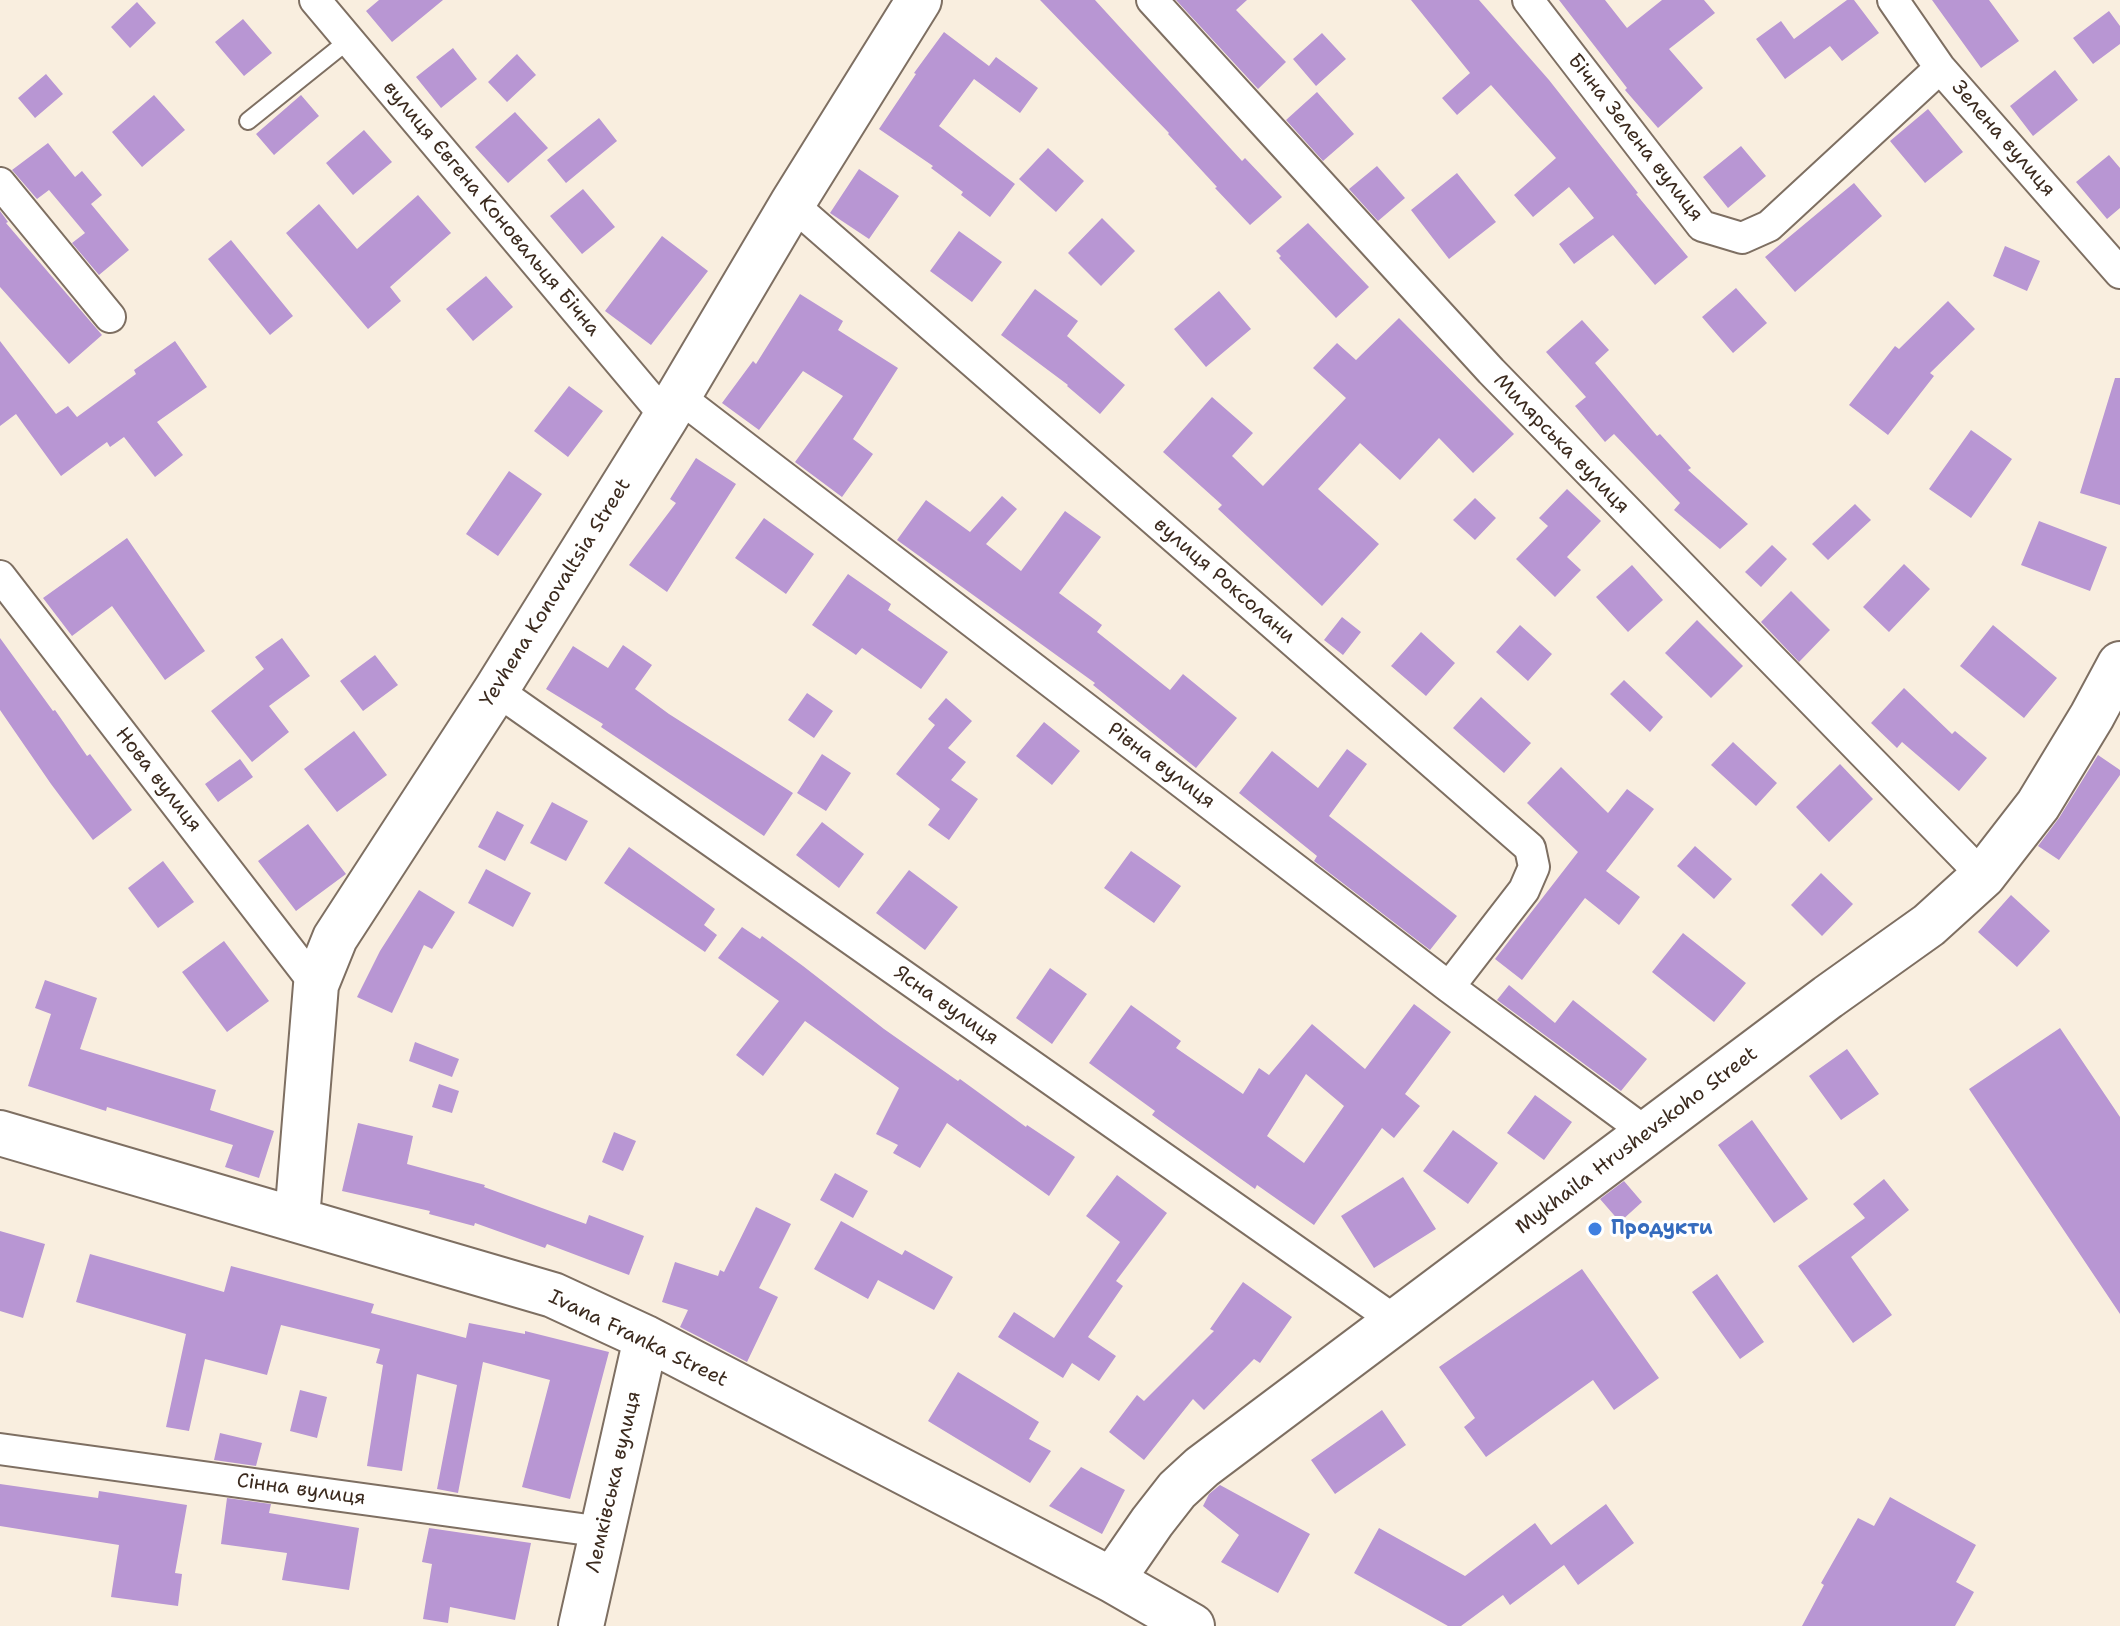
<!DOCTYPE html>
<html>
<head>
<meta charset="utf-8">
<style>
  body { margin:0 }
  canvas { display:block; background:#f9eedf }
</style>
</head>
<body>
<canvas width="2120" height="1626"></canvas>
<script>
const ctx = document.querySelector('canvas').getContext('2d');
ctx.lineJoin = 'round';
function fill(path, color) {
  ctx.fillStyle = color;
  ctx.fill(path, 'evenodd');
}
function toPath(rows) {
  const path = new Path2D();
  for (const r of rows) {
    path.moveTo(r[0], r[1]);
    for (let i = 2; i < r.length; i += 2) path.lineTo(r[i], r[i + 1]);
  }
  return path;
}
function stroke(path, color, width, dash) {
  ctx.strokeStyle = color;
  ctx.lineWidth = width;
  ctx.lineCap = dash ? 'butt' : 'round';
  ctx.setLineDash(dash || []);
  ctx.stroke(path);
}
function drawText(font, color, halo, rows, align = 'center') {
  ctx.font = font + ' "Shantell Sans",sans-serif';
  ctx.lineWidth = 6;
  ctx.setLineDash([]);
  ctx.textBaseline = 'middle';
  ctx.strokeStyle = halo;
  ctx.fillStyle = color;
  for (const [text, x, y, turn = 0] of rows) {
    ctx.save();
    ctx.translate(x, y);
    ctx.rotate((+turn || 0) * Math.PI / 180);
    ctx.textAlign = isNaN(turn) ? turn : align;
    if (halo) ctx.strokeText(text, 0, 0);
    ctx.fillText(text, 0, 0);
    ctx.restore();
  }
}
fill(toPath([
  [379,0,443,0,392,42,366,11],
  [1040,0,1095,0,1242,161,1245,158,1282,197,1250,225,1215,188,1217,187,1168,134,1169,133],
  [1176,0,1247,0,1236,10,1286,62,1258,89],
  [1411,0,1479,0,1549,80,1638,193,1636,194,1688,257,1655,285,1613,235,1574,264,1559,244,1594,218,1569,187,1533,217,1514,195,1556,158,1491,85,1457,115,1442,98,1470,73],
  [1559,0,1605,0,1627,28,1662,0,1704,0,1715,13,1669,49,1703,88,1658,128,1625,90,1627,88],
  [1847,0,1854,0,1879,33,1842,61,1830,46,1785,79,1756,39,1781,21,1794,39],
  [1932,0,1989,0,2019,41,1981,68],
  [137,2,156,23,130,48,111,27],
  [2109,11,2120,26,2120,44,2093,64,2073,38],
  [243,19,272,53,244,76,215,42],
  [944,32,989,66,996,57,1038,88,1020,113,974,79,939,126,1015,184,990,217,961,195,963,192,931,168,933,166,879,129,916,74,914,73],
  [1322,33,1346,59,1316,86,1293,59],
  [453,48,477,79,441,108,416,77],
  [517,54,536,75,507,102,488,82],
  [2055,70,2078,100,2033,136,2010,106],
  [46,74,63,94,35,118,18,98],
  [1317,92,1354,134,1323,161,1286,120],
  [154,95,185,130,142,167,112,132],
  [301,95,319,116,274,155,256,134],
  [1928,109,1963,152,1925,183,1890,141],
  [515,112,548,148,508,183,475,147],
  [599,118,617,141,566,183,547,160],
  [364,130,392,162,353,195,326,163],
  [48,143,75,177,82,171,102,195,91,204,129,250,99,275,72,243,85,233,49,190,37,199,12,170],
  [1741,146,1766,176,1728,208,1703,177],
  [1048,148,1084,181,1056,212,1019,179],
  [2109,155,2120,168,2120,208,2107,219,2076,182],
  [1377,166,1405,198,1378,221,1349,189],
  [859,169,899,196,869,239,830,213],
  [1457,173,1496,222,1449,259,1411,210],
  [1854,183,1882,216,1795,292,1765,257],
  [583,189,615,227,582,254,550,216],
  [418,195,451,233,390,287,401,301,368,329,286,233,319,204,357,249],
  [0,211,8,222,6,223,102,335,69,364,0,287],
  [1102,218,1135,251,1101,286,1068,253],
  [1308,223,1369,287,1336,318,1279,258,1281,256,1276,251],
  [959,231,1002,262,972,302,930,271],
  [662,236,708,271,651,345,605,311],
  [231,240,293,316,270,335,208,259],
  [2005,246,2040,261,2027,291,1993,276],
  [486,276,513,307,473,341,446,309],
  [1736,288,1767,323,1733,353,1702,317],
  [1035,289,1078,321,1067,336,1125,385,1100,414,1067,386,1068,385,1001,335],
  [1219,291,1251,329,1206,367,1174,329],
  [800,294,843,321,838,330,898,368,853,439,873,454,842,497,795,462,843,396,803,371,759,430,722,403,753,361,756,364],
  [1948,301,1975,329,1930,373,1934,376,1888,435,1849,405,1895,346,1899,349],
  [1399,318,1514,434,1473,473,1439,438,1400,480,1360,443,1318,489,1379,544,1322,606,1218,509,1222,505,1163,452,1212,397,1253,433,1232,456,1263,486,1346,398,1313,368,1337,343,1356,360],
  [1582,320,1609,350,1595,363,1657,436,1660,434,1691,468,1688,470,1748,524,1720,549,1674,510,1680,503,1614,434,1605,442,1575,406,1586,397,1546,352],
  [0,341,56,414,68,406,77,417,136,374,134,370,175,341,207,387,157,422,183,455,155,477,124,437,110,447,107,442,61,476,16,414,0,426],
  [2115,378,2120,378,2120,505,2080,493],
  [569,386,603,411,568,457,534,431],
  [1971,430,2012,459,1971,518,1929,489],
  [696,458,736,484,667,592,629,565,676,503,670,499],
  [509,471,542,494,498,556,466,534],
  [1567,489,1601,521,1567,557,1581,570,1555,597,1516,559,1548,526,1539,518],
  [1002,496,1017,509,986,544,1021,571,1065,511,1101,537,1059,593,1102,625,1097,632,1170,690,1183,674,1237,718,1196,768,1093,685,1095,683,897,540,926,500,970,532],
  [1475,498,1496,518,1475,540,1453,520],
  [1855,504,1871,520,1828,560,1812,544],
  [764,518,814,554,786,594,735,558],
  [2039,521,2107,547,2090,591,2021,565],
  [127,538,205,651,165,680,112,606,72,636,43,598],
  [1772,545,1787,559,1761,587,1745,572],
  [1904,564,1930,589,1889,632,1863,607],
  [1632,565,1663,600,1628,632,1596,597],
  [848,574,891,604,888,610,948,652,921,689,862,648,856,655,812,625],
  [1791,591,1830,630,1799,662,1761,622],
  [1342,617,1361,632,1343,655,1324,640],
  [1697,620,1743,666,1711,698,1665,653],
  [1520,625,1552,654,1528,681,1496,652],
  [1993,625,2057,678,2024,718,1960,666],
  [1421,632,1455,663,1426,696,1391,666],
  [0,638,53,711,55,710,87,756,90,754,132,810,93,840,51,784,0,710],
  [282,638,310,676,269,706,289,732,252,762,211,711,264,669,255,657],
  [623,645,652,665,635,689,669,714,793,793,764,836,601,727,603,724,546,689,573,646,608,668],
  [375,655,398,685,363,711,340,681],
  [1624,680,1663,717,1650,732,1610,694],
  [1904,688,1952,734,1955,731,1987,758,1959,791,1902,742,1897,748,1871,723],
  [807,693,833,711,814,738,788,720],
  [1481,697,1531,743,1504,773,1453,728],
  [946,698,972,721,948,748,966,762,951,780,978,799,949,840,928,825,940,809,896,774,935,725,928,719],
  [1044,722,1080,751,1052,785,1016,756],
  [354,731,387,775,337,812,304,769],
  [1733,742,1777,783,1756,806,1711,765],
  [1347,749,1367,764,1329,816,1457,916,1430,950,1314,861,1317,856,1239,793,1272,751,1318,788],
  [822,754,851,773,826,811,797,793],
  [2098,755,2120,770,2120,775,2059,860,2038,846,2059,818],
  [240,759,253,777,218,802,205,784],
  [1840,764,1873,799,1829,842,1796,807],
  [1561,767,1608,813,1627,789,1654,809,1606,871,1640,897,1619,925,1585,898,1522,980,1495,959,1578,852,1527,803],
  [552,802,588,821,566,861,530,843],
  [497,811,524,825,505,861,478,847],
  [822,822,864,854,839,888,796,855],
  [308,824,346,874,296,911,258,861],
  [1695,846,1732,879,1714,899,1677,866],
  [629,847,715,909,704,925,717,935,705,952,604,883],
  [1131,851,1181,886,1154,923,1104,888],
  [163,861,194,902,158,928,128,888],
  [486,869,531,893,513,927,468,903],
  [909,870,958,907,925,950,876,913],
  [1821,873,1853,904,1822,936,1791,905],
  [419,890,455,912,432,949,424,945,392,1013,357,997,380,951],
  [2011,895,2050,931,2017,967,1978,932],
  [742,927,760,939,762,936,803,966,884,1029,958,1081,960,1079,1026,1127,1027,1125,1075,1157,1049,1196,947,1123,920,1168,893,1153,898,1145,876,1134,899,1088,805,1021,763,1076,736,1055,779,1001,718,958],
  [1683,933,1746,983,1714,1022,1652,972],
  [224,941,269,1001,227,1032,182,972],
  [1050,968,1087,994,1052,1044,1016,1018],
  [45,980,97,998,80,1049,216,1090,210,1110,274,1131,259,1178,225,1167,233,1145,107,1107,106,1111,28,1086,51,1014,35,1008],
  [1509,985,1555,1023,1573,1000,1647,1059,1621,1091,1497,1000],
  [1414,1004,1451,1032,1405,1094,1420,1106,1394,1138,1382,1128,1314,1225,1257,1185,1255,1189,1152,1115,1155,1111,1089,1063,1131,1005,1181,1041,1176,1048,1243,1094,1259,1068,1269,1075,1312,1024,1365,1069],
  [1306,1074,1344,1106,1304,1163,1267,1136],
  [2060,1028,2120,1117,2120,1314,1969,1089],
  [415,1042,459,1059,452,1077,409,1061],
  [1847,1049,1879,1094,1841,1120,1809,1076],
  [439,1084,459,1091,452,1113,432,1107],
  [1535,1095,1572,1122,1544,1160,1507,1133],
  [1752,1120,1808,1199,1774,1223,1718,1145],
  [358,1123,413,1136,407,1164,485,1185,484,1187,586,1224,589,1215,644,1236,629,1275,547,1244,545,1248,475,1223,474,1226,429,1214,430,1211,342,1191],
  [1453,1130,1498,1163,1468,1204,1423,1171],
  [614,1132,636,1141,623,1171,602,1162],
  [835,1173,868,1191,853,1218,820,1200],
  [1117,1175,1167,1213,1116,1281,1123,1286,1088,1337,1116,1356,1099,1381,1072,1363,1063,1378,998,1337,1014,1312,1054,1338,1120,1242,1086,1216],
  [1403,1177,1436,1229,1374,1268,1341,1216],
  [1884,1179,1909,1210,1851,1257,1892,1315,1853,1343,1798,1266,1865,1218,1853,1204],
  [1624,1181,1642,1202,1620,1222,1600,1199],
  [756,1207,791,1224,759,1288,778,1297,747,1362,680,1327,688,1310,662,1302,675,1262,718,1276,720,1270,724,1272],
  [841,1221,902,1255,905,1250,953,1277,934,1310,878,1280,868,1299,814,1269],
  [0,1231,45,1244,23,1318,0,1311],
  [90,1254,224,1292,231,1266,374,1304,371,1313,466,1338,469,1323,525,1334,525,1331,609,1352,570,1499,522,1487,550,1380,483,1362,458,1493,437,1489,457,1385,417,1374,402,1471,367,1466,383,1365,376,1363,380,1349,281,1325,267,1375,205,1359,189,1431,166,1427,186,1334,76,1302],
  [1582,1269,1659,1378,1614,1410,1593,1380,1486,1457,1464,1427,1475,1418,1439,1367],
  [1717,1274,1764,1342,1740,1359,1692,1292],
  [1243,1282,1292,1317,1260,1363,1254,1359,1204,1410,1193,1399,1144,1460,1109,1432,1137,1395,1144,1401,1214,1331,1210,1329],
  [958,1372,1039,1422,1029,1439,1051,1451,1030,1483,928,1421],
  [300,1390,327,1397,317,1438,290,1431],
  [1382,1410,1406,1445,1335,1494,1311,1460],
  [220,1433,262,1443,256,1466,214,1460],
  [1081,1467,1125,1490,1102,1534,1049,1506],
  [0,1484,98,1498,99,1491,187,1505,175,1573,182,1574,178,1606,111,1597,119,1545,0,1526],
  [1220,1485,1310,1534,1278,1593,1221,1562,1239,1535,1203,1506,1209,1494],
  [1890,1497,1976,1545,1956,1582,1974,1592,1955,1626,1802,1626,1824,1585,1821,1583,1858,1518,1874,1526],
  [227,1498,271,1504,269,1513,359,1528,349,1590,282,1580,287,1553,221,1544],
  [1606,1504,1634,1543,1578,1585,1564,1565,1510,1605,1503,1595,1461,1626,1448,1626,1354,1573,1379,1528,1465,1576,1535,1523,1551,1545],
  [429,1528,531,1543,515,1620,450,1607,448,1623,423,1619,432,1564,422,1562]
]), '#b896d3');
const lane = toPath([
  [248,121,349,40]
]);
const street = toPath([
  [315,0,666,417],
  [1152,0,1491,371,1983,876],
  [1528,0,1702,226,1742,238,1769,226,1940,68],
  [1893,0,1940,68,2120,273],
  [0,183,110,317],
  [792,204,1530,848,1534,867,1524,890,1449,987],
  [678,396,1449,987,1647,1133],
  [0,576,316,985],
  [496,690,1397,1322],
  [0,1449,603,1532]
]);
const secondary = toPath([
  [0,1133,553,1295,646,1338,1112,1580,1192,1626],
  [297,1219,316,985,335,938,496,690,666,417,792,204,919,0],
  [1112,1580,1152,1522,1177,1490,1202,1467,1828,997,1929,925,1983,876,2038,805,2092,716,2120,664],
  [581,1626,646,1338]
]);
stroke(lane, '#7e6f62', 20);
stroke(street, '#7e6f62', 34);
stroke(secondary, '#7e6f62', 48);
stroke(lane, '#fff', 16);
stroke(street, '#fff', 30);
stroke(secondary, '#fff', 44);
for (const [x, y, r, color] of [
  [1595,1229,8,"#3f7fe0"]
]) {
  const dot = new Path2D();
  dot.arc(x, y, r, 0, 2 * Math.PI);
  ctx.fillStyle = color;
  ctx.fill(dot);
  stroke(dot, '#fff', 3);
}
drawText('20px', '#3b2a1e', '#fff', [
  ["Бічна Зелена вулиця",1635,138,52],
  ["Зелена вулиця",2003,139,49],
  ["вулиця Євгена Коновальця Бічна",491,209,50],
  ["Милярська вулиця",1561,444,46],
  ["вулиця Роксолани",1224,581,41],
  ["Yevhena Konovaltsia Street",556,593,-58],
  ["Рівна вулиця",1161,766,37],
  ["Нова вулиця",158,780,52],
  ["Ясна вулиця",946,1006,35],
  ["Mykhaila Hrushevskoho Street",1637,1141,-37],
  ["Ivana Franka Street",638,1339,26],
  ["Лемківська вулиця",614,1482,-77],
  ["Сінна вулиця",301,1490,8]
]);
drawText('bold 20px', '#366cbe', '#fff', [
  ["Продукти",1611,1229]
], 'left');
</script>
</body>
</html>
